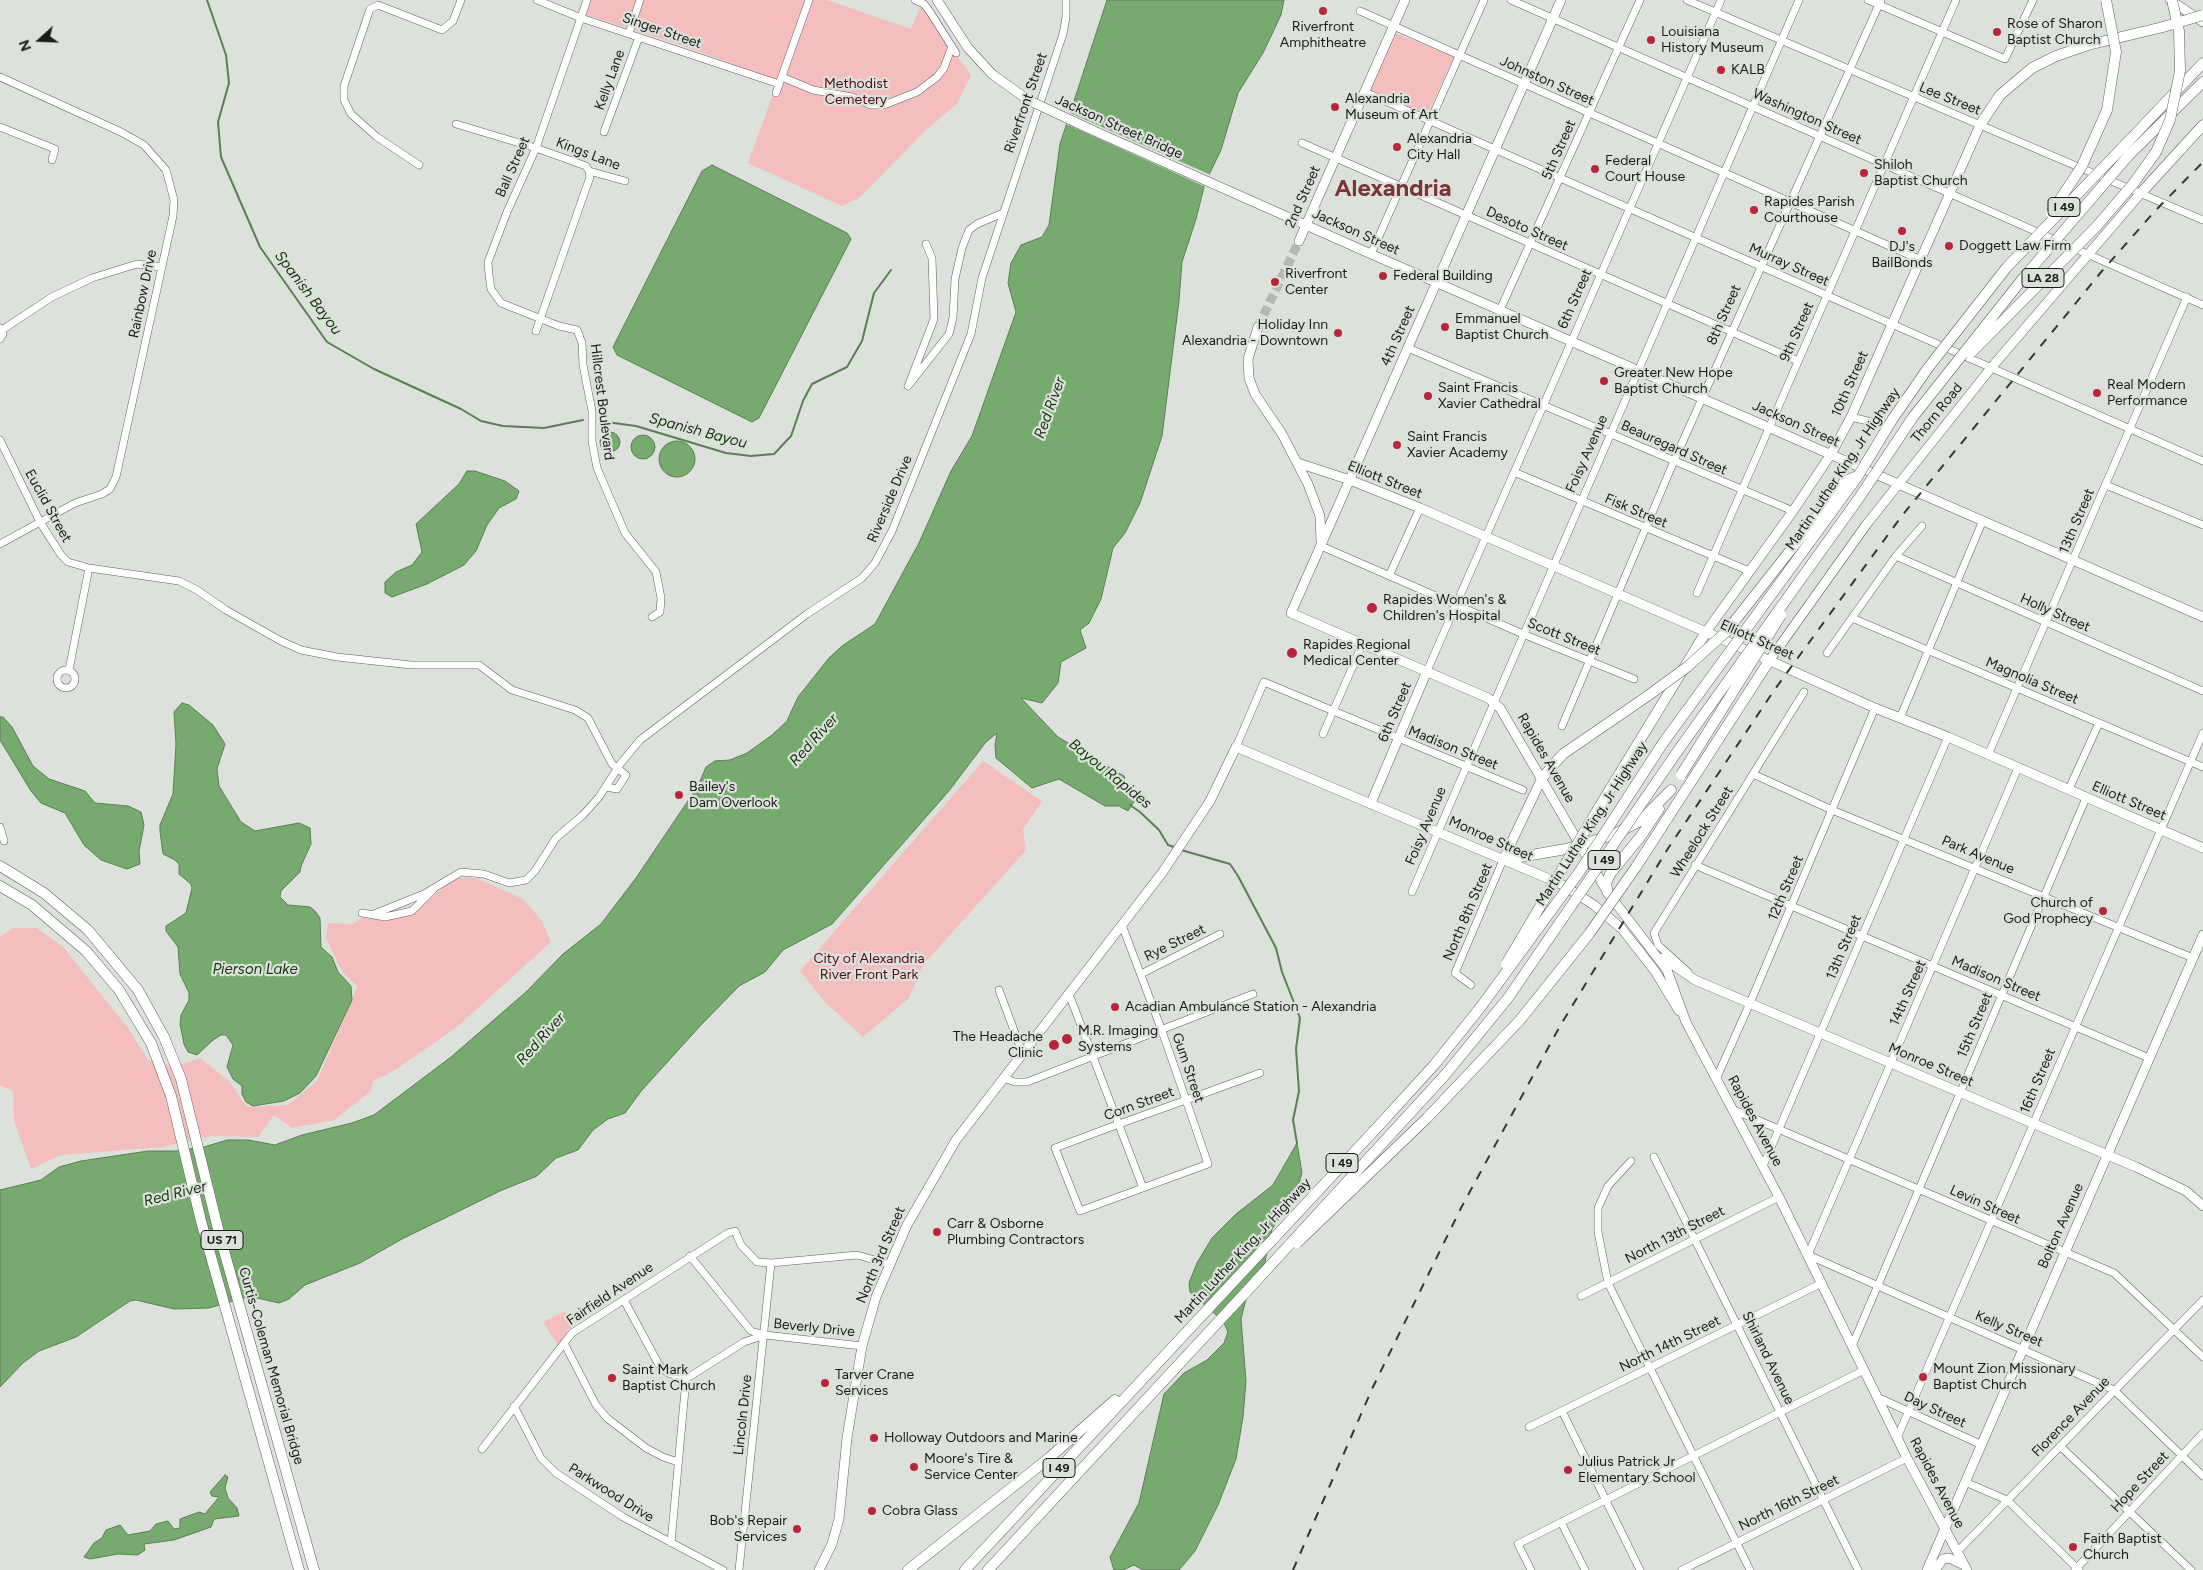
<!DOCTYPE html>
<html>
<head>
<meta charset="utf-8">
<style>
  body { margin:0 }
  #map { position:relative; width:2203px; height:1570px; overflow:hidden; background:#dce1db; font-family:Figtree,sans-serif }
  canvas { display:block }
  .north { position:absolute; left:15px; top:15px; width:50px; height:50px; -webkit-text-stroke:4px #dce1db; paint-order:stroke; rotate:250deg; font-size:14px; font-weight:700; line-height:20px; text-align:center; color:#191b19 }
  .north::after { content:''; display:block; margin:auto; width:18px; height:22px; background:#191b19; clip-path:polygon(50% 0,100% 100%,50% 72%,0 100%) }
</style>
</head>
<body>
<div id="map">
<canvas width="2203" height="1570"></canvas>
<div class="north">N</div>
</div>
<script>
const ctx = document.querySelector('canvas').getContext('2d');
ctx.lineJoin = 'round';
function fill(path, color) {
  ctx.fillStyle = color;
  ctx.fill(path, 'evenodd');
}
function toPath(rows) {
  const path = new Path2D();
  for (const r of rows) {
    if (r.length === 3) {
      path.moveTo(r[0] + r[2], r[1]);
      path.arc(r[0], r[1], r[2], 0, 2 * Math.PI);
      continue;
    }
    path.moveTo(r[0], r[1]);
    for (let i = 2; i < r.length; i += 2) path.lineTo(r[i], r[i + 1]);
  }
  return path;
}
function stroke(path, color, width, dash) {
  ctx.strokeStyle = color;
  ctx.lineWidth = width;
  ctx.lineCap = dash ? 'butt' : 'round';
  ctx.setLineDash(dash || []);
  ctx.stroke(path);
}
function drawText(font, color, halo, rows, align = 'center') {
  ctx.font = font + ' Figtree,sans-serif';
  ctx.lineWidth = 4.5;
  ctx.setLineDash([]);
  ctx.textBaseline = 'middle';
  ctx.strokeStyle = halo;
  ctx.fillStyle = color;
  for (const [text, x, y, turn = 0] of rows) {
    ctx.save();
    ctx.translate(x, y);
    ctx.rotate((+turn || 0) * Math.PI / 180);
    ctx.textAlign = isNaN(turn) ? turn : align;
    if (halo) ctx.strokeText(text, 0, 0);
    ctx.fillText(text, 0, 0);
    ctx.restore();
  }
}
fill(toPath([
  [591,0,827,0,911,29,921,6,971,75,957,104,925,131,859,198,842,206,748,163,778,81,681,45,586,15],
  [1393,32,1454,57,1426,117,1366,91],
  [983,761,1042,801,1023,829,1026,850,924,964,909,998,863,1037,825,1002,800,971],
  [454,878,476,878,523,899,542,921,551,942,457,1027,392,1072,373,1081,371,1091,334,1120,292,1128,274,1115,258,1137,210,1136,162,1147,61,1155,31,1169,14,1121,13,1091,0,1085,0,937,13,928,37,928,63,947,128,1028,148,1060,174,1067,200,1058,229,1081,247,1107,288,1105,317,1081,358,986,343,973,326,938,328,923,352,924,366,916,384,921,412,915],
  [565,1311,574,1325,566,1331,569,1334,558,1345,543,1322]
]), '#f3bebd');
const water = toPath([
  [1107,0,1284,0,1281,15,1263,53,1238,93,1221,150,1205,183,1196,219,1182,262,1179,301,1162,436,1140,503,1125,533,1113,548,1101,599,1089,623,1080,630,1086,648,1061,662,1058,683,1042,703,1021,698,1058,737,1124,776,1128,792,1135,800,1128,811,1119,806,1105,806,1059,779,1032,788,996,758,995,746,997,733,986,742,948,792,832,924,783,950,765,972,739,986,701,1025,642,1090,625,1113,608,1119,593,1130,578,1150,556,1158,537,1176,500,1191,402,1239,360,1263,305,1285,289,1299,279,1303,257,1298,243,1298,209,1308,174,1309,136,1300,130,1301,76,1337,39,1351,23,1363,0,1387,0,1190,41,1180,59,1167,81,1161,148,1151,176,1151,204,1147,227,1140,248,1140,275,1145,302,1135,352,1123,374,1115,451,1057,526,992,563,954,601,924,636,878,698,786,706,767,715,761,730,760,747,753,772,735,787,721,798,697,829,658,842,646,875,624,919,543,951,471,972,436,1016,312,1008,283,1011,263,1021,245,1042,237,1049,225,1060,144,1107,0],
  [712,165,847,233,851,239,759,418,752,422,617,355,613,347,702,171,712,165],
  [610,442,10],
  [643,447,12],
  [677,459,18],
  [467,471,475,471,505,481,519,491,516,499,499,508,487,525,476,551,464,565,427,584,392,597,385,593,385,582,396,572,412,565,422,552,416,524,459,484,467,471],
  [182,703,189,705,213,725,225,744,217,769,219,786,241,822,255,831,299,823,310,828,311,844,301,866,300,872,281,891,280,897,288,905,310,907,315,911,320,918,321,947,332,957,338,972,351,986,352,1000,316,1076,300,1093,284,1101,253,1106,246,1102,242,1094,242,1086,233,1079,227,1067,233,1045,226,1035,221,1035,213,1040,197,1055,188,1052,184,1044,180,1024,181,1015,189,1000,189,993,180,974,178,947,166,931,166,926,186,913,192,888,191,884,179,874,179,864,175,860,163,854,160,831,160,825,173,794,176,744,174,712,182,703],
  [0,717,3,717,12,727,33,766,49,779,85,791,95,803,128,806,141,812,144,825,139,851,140,864,127,869,101,860,84,845,65,813,41,803,31,791,0,740,0,717],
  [1297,1143,1302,1173,1296,1194,1272,1229,1265,1262,1255,1277,1246,1299,1241,1319,1246,1381,1243,1417,1236,1459,1218,1505,1195,1551,1179,1570,1143,1570,1134,1565,1123,1570,1114,1570,1110,1557,1139,1503,1164,1394,1184,1373,1207,1360,1224,1343,1228,1332,1223,1321,1190,1292,1189,1283,1197,1263,1212,1238,1236,1214,1273,1185,1297,1143],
  [225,1475,228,1477,225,1488,228,1498,237,1508,239,1516,214,1519,211,1527,174,1540,144,1544,145,1550,138,1555,118,1554,90,1559,84,1557,94,1543,102,1538,106,1530,120,1525,128,1535,150,1531,156,1524,168,1521,174,1529,180,1528,180,1519,199,1512,205,1514,219,1497,212,1496,210,1492,225,1475]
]);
fill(water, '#77aa6e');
stroke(water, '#5b7f54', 1);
fill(toPath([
  [1068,112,1211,175,1206,187,1064,123]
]), '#dce1db');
stroke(toPath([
  [207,0,226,55,229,83,218,122,221,157,260,247,327,342,374,369,461,409,481,421,503,426,544,428,583,420],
  [599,421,636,426,726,453,751,456,774,454,791,436,803,401,812,384,847,367,862,341,874,293,891,270],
  [1130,805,1140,812,1159,830,1168,845,1174,847],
  [1181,850,1230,864,1238,876,1276,948,1282,972,1300,1018,1296,1049,1299,1091,1293,1120,1297,1143]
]), '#5b7f54', 2);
stroke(toPath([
  [1258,327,1299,241]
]), '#b5b9b4', 9, [9, 4.5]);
const minor = toPath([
  [537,0,581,18,779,84],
  [587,0,536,148,507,212,488,262,489,275,491,289,501,303,559,326,577,330,582,343,583,365,592,411,592,441,597,468,625,533,656,572,661,598,660,612,652,617],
  [915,0,924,4,930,12,956,53],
  [1511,0,2203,305],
  [1687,0,2203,220],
  [1868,0,2005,59,2033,0],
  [1360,11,1921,260],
  [629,33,640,0],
  [0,77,121,132,144,145,166,170,174,200,173,216,116,477,110,489,102,494,75,503,0,544],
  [782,77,813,90,852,97,871,105,884,105,917,92,937,77,944,68,952,46],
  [1365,92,2203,461],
  [776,93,809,0],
  [456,124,536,148,586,166,589,171,625,181],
  [0,127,55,149,52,160],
  [604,132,639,37],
  [1302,143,1798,361],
  [419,165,377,137,351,114,344,100,344,86,370,9,378,5,442,30,453,21,461,0],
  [1371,254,1484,0],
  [1500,310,1640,0],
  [0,328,3,334,0,339],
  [2,330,52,297,92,278,137,264,161,267],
  [536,331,590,177,589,171],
  [1408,348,1793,511],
  [909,384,934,319,932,258,926,244],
  [908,386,949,334,953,318,955,279,962,248,969,230,977,224,1003,213],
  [1851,417,1876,423],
  [0,440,40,522,61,555,68,562,89,568,179,581,197,590,226,610,281,641,301,650,337,657,411,665,479,665,512,690,575,710,588,718,612,764,626,775,617,789,606,787],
  [1514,472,1749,571],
  [2106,485,2203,525],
  [1321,546,1523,634,1634,679],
  [1896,556,2203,691],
  [1389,576,1420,508],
  [1697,593,1956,0],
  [1852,618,2203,767],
  [1827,653,1896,556,1922,526],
  [66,679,9],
  [69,670,89,568],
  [1427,671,1721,0],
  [1900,718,1983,520],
  [1562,726,1674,461,1881,0],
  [1323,734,1363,643],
  [1236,747,1264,682,1523,790],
  [1988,755,2187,297],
  [2018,768,1808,1255,2114,1390,2203,1476],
  [1753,774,1832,810,2193,958],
  [2069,789,2099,723],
  [0,827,4,841],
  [1695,865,2149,1058],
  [1412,892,1799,0],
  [362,913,385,917,412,911,433,890],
  [374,914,424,894,461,872,484,874,509,883,526,880,535,871,556,838,583,815,599,797,621,763,640,740,807,614,862,578,875,563,892,531,971,334,982,278,1063,34,1066,17,1066,0],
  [1122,925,1162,1031,1186,1100,1208,1164,1080,1211,1055,1148,1119,1124,1186,1100,1260,1073],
  [1688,972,1658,945,1654,933,1804,692],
  [1141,974,1220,934],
  [1471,985,1455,973,1503,860],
  [999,990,1022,1052],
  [1069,994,1143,1188],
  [1717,1077,1750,1003,1875,708],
  [1003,1078,1015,1082,1027,1082,1253,994],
  [1734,1110,2114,1273,2203,1357],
  [1654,1157,1858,1570],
  [1631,1161,1608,1186,1598,1208,1598,1232,1608,1283,1750,1570],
  [1763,1166,1948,737],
  [690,1256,751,1331,765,1335],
  [1581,1296,1779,1197],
  [624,1300,659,1365,668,1373,686,1379],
  [564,1343,596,1405,607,1418,646,1448,663,1457,678,1462],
  [1852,1346,2086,798],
  [686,1379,744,1342,765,1335,862,1346],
  [1877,1397,1982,1445],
  [514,1406,541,1458,556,1473,623,1517,723,1570],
  [1562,1411,1640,1570],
  [1529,1427,1822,1283],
  [1897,1438,2203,733],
  [2060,1446,2191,1570],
  [482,1449,572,1333,728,1233,735,1231,741,1245,757,1262,771,1263,857,1255,889,1264],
  [1965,1482,2007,1500,2079,1570],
  [1561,1522,1585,1570],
  [671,1543,686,1379],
  [1957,1552,2203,1300],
  [739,1570,771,1263],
  [1531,1570,1518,1544,1864,1370],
  [1682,1570,1907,1458],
  [2075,1570,2203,1433]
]);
const major = toPath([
  [937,0,968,48,992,74],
  [1561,0,1291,613,1488,698,1500,708,1608,893,1667,970,1686,1022,1779,1197,1907,1458,1967,1570],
  [2170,0,2203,22],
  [1092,130,1371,254,2203,617],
  [1299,241,1405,0],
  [1258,327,1248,359,1249,378,1255,394,1282,434,1308,484,1320,516,1321,541],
  [1298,463,1350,480,1420,508,1706,632,1875,708,1948,737,2203,848],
  [1706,632,1793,511,1831,454,1851,417,1980,125],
  [1769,661,1866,525,1991,368,2140,194],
  [1371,803,1427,671],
  [1503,860,1542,778],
  [1663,958,1695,980,2136,1167,2186,1191,2203,1206],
  [819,1570,832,1544,839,1519,847,1438,862,1346,876,1297,907,1225,956,1140,1162,873,1210,801,1236,747,1561,884,1594,905,1622,929,1655,971,1679,1011],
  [1927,1570,2203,935],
  [1935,1570,1943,1559,1949,1558,1964,1565]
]);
const highway = toPath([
  [1980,125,2000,95,2032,68,2056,56,2088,45,2163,27],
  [2122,148,2203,63],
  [2129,155,2203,82],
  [2140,194,2203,125],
  [1542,778,1563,754,1649,695],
  [1598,809,1706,632],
  [1503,860,1566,849,1613,835,1640,821,1671,790],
  [0,866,44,893,88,930,138,990,164,1037,181,1079,219,1233,314,1570],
  [1636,867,1769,661],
  [0,886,32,905,86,951,119,990,151,1043,171,1096,201,1221,299,1570],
  [1608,893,1606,884,1610,874,1641,836,1659,809],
  [908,1570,1049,1458,1115,1400],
  [965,1570,1384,1120,1435,1064,1480,1008],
  [988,1570,1246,1292]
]);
stroke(minor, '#5b605a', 8);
stroke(major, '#5b605a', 10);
stroke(highway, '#5b605a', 11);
stroke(minor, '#fff', 7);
stroke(major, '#fff', 9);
stroke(highway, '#fff', 10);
stroke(toPath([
  [1293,1570,1372,1389,1461,1208,1560,1026,1667,850,1775,689,1901,517,2102,271,2155,211,2203,162]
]), '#353835', 2, [9, 9]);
const majorBridge = toPath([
  [992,74,1028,100,1092,130]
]);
const highwayBridge = toPath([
  [2163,27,2203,15],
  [2051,213,2082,166,2107,110,2116,52,2106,0],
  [1970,354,2096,227,2133,184,2156,152,2170,120,2180,71,2179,31,2172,0],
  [1649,695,1687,667,1726,632,1845,481,1857,476],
  [1681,775,1781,615],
  [1506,964,1598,809],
  [1480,1008,1580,871,1663,743,1858,476,1892,420,1928,368,2007,267,2122,148],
  [1297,1243,1427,1118,1520,1020,1589,934,1636,867],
  [1246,1292,1445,1075,1508,998,1677,752,1859,498,1913,417,2024,277,2129,155]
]);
stroke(majorBridge, '#5b605a', 10, []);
stroke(highwayBridge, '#5b605a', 11, []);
stroke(majorBridge, '#fff', 9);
stroke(highwayBridge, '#fff', 10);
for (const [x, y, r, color] of [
  [1323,11,5,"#b7263a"],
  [1997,32,5,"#b7263a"],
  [1651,40,5,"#b7263a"],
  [1721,70,5,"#b7263a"],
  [1335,107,5,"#b7263a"],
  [1397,147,5,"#b7263a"],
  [1595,169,5,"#b7263a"],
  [1864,173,5,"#b7263a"],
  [1754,210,5,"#b7263a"],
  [1902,231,5,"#b7263a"],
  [1949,246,5,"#b7263a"],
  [1383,276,5,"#b7263a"],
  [1275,282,5,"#b7263a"],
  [1445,327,5,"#b7263a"],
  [1338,333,5,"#b7263a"],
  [1604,381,5,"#b7263a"],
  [2097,393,5,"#b7263a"],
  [1428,396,5,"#b7263a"],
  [1397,445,5,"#b7263a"],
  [1372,608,6,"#b7263a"],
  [1292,653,6,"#b7263a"],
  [679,795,5,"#b7263a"],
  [2103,911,5,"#b7263a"],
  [1115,1007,5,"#b7263a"],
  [1067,1039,6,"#b7263a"],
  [1054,1045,6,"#b7263a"],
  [937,1232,5,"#b7263a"],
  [1923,1377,5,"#b7263a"],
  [612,1378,5,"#b7263a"],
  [825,1383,5,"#b7263a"],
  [874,1438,5,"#b7263a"],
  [914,1467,5,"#b7263a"],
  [1568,1470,5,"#b7263a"],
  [872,1511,5,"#b7263a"],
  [797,1529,5,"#b7263a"],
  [2073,1547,5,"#b7263a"]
]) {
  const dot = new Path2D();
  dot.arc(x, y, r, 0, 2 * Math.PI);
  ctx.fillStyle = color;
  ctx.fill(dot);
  stroke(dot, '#dce1db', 2);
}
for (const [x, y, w] of [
  [2064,207,32],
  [2043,278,42],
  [1604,860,32],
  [1342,1163,32],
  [222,1240,42],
  [1059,1468,32]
]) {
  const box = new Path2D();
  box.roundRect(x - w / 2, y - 9.5, w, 19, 4);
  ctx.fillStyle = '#dce1db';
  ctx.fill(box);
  stroke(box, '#191b19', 1);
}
drawText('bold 12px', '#191b19', null, [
  ["I 49",2064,207],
  ["LA 28",2043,278],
  ["I 49",1604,860],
  ["I 49",1342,1163],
  ["US 71",222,1240],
  ["I 49",1059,1468]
]);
drawText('14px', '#191b19', '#dce1db', [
  ["Rose of Sharon",2007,24],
  ["Baptist Church",2007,40],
  ["Riverfront",1323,27,"center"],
  ["Amphitheatre",1323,43,"center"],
  ["Louisiana",1661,32],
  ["History Museum",1661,48],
  ["KALB",1731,70],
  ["Alexandria",1345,99],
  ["Museum of Art",1345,115],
  ["Alexandria",1407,139],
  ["City Hall",1407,155],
  ["Federal",1605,161],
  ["Court House",1605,177],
  ["Shiloh",1874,165],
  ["Baptist Church",1874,181],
  ["Rapides Parish",1764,202],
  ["Courthouse",1764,218],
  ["Doggett Law Firm",1959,246],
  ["DJ's",1902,247,"center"],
  ["BailBonds",1902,263,"center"],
  ["Riverfront",1285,274],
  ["Center",1285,290],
  ["Federal Building",1393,276],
  ["Emmanuel",1455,319],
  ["Baptist Church",1455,335],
  ["Holiday Inn",1328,325,"right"],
  ["Alexandria - Downtown",1328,341,"right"],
  ["Greater New Hope",1614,373],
  ["Baptist Church",1614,389],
  ["Real Modern",2107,385],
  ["Performance",2107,401],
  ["Saint Francis",1438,388],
  ["Xavier Cathedral",1438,404],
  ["Saint Francis",1407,437],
  ["Xavier Academy",1407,453],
  ["Rapides Women's &",1383,600],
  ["Children's Hospital",1383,616],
  ["Rapides Regional",1303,645],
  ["Medical Center",1303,661],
  ["Bailey's",689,787],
  ["Dam Overlook",689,803],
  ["Church of",2093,903,"right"],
  ["God Prophecy",2093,919,"right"],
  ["Acadian Ambulance Station - Alexandria",1125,1007],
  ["M.R. Imaging",1078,1031],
  ["Systems",1078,1047],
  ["The Headache",1043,1037,"right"],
  ["Clinic",1043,1053,"right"],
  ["Carr & Osborne",947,1224],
  ["Plumbing Contractors",947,1240],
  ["Mount Zion Missionary",1933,1369],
  ["Baptist Church",1933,1385],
  ["Saint Mark",622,1370],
  ["Baptist Church",622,1386],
  ["Tarver Crane",835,1375],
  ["Services",835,1391],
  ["Holloway Outdoors and Marine",884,1438],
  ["Moore's Tire &",924,1459],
  ["Service Center",924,1475],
  ["Julius Patrick Jr",1578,1462],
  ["Elementary School",1578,1478],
  ["Cobra Glass",882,1511],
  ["Bob's Repair",787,1521,"right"],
  ["Services",787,1537,"right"],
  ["Faith Baptist",2083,1539],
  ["Church",2083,1555]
], 'left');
drawText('14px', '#191b19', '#dce1db', [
  ["Singer Street",662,31,19],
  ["Kelly Lane",610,80,-70],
  ["Johnston Street",1547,81,24],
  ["Lee Street",1950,99,22],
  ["Riverfront Street",1026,103,-71],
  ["Washington Street",1807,117,24],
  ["Jackson Street Bridge",1119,127,24],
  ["5th Street",1559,150,-66],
  ["Kings Lane",588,154,21],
  ["Ball Street",513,167,-66],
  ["2nd Street",1303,197,-66],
  ["Desoto Street",1527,229,24],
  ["Jackson Street",1356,232,24],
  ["Murray Street",1789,265,24],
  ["Rainbow Drive",143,294,-78],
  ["6th Street",1575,299,-66],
  ["8th Street",1724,315,-66],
  ["9th Street",1797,332,-66],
  ["4th Street",1398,336,-66],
  ["10th Street",1850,384,-66],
  ["Hillcrest Boulevard",602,402,83],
  ["Thorn Road",1937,413,-51],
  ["Jackson Street",1796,424,24],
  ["Beauregard Street",1674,448,24],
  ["Foisy Avenue",1587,454,-66],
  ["Martin Luther King, Jr Highway",1843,469,-56],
  ["Elliott Street",1385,480,22],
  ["Riverside Drive",890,499,-67],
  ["Euclid Street",48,506,61],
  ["Fisk Street",1636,511,23],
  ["13th Street",2077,521,-67],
  ["Holly Street",2055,613,24],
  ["Scott Street",1564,637,22],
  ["Elliott Street",1757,640,24],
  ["Magnolia Street",2032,681,23],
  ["6th Street",1395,712,-67],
  ["Madison Street",1453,748,22],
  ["Rapides Avenue",1546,758,60],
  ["Elliott Street",2129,801,23],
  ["Martin Luther King, Jr Highway",1592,824,-57],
  ["Foisy Avenue",1426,826,-67],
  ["Wheelock Street",1702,832,-58],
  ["Monroe Street",1491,839,24],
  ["Park Avenue",1978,855,23],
  ["12th Street",1786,888,-67],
  ["North 8th Street",1468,912,-67],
  ["Rye Street",1175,943,-26],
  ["13th Street",1844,947,-67],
  ["Madison Street",1996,979,23],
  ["14th Street",1908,993,-66],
  ["15th Street",1975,1025,-67],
  ["Monroe Street",1931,1065,23],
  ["Gum Street",1188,1068,71],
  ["16th Street",2038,1081,-67],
  ["Corn Street",1139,1104,-20],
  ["Rapides Avenue",1755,1121,62],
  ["Levin Street",1985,1205,24],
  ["Bolton Avenue",2061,1226,-66],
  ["North 13th Street",1675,1235,-27],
  ["Martin Luther King, Jr Highway",1243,1251,-47],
  ["North 3rd Street",881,1255,-67],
  ["Fairfield Avenue",610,1294,-34],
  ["Beverly Drive",814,1328,6],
  ["Kelly Street",2009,1329,23],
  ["North 14th Street",1670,1344,-26],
  ["Shirland Avenue",1768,1358,64],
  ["Curtis-Coleman Memorial Bridge",271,1366,74],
  ["Day Street",1935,1410,25],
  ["Lincoln Drive",743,1415,-84],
  ["Florence Avenue",2071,1417,-46],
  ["Hope Street",2140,1482,-47],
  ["Rapides Avenue",1937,1483,62],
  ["Parkwood Drive",611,1493,32],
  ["North 16th Street",1789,1503,-26]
]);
drawText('14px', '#540914', '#dce1db', [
  ["Methodist",856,84],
  ["Cemetery",856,100],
  ["City of Alexandria",869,959],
  ["River Front Park",869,975]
]);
drawText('italic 15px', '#12350b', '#dce1db', [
  ["Spanish Bayou",308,293,53],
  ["Red River",1050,408,-70],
  ["Spanish Bayou",698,431,15],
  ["Red River",814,740,-48],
  ["Bayou Rapides",1110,774,39],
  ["Pierson Lake",255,970],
  ["Red River",541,1039,-48],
  ["Red River",175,1194,-14]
]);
drawText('bold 24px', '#7c3437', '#dce1db', [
  ["Alexandria",1393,189]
]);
</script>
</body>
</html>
